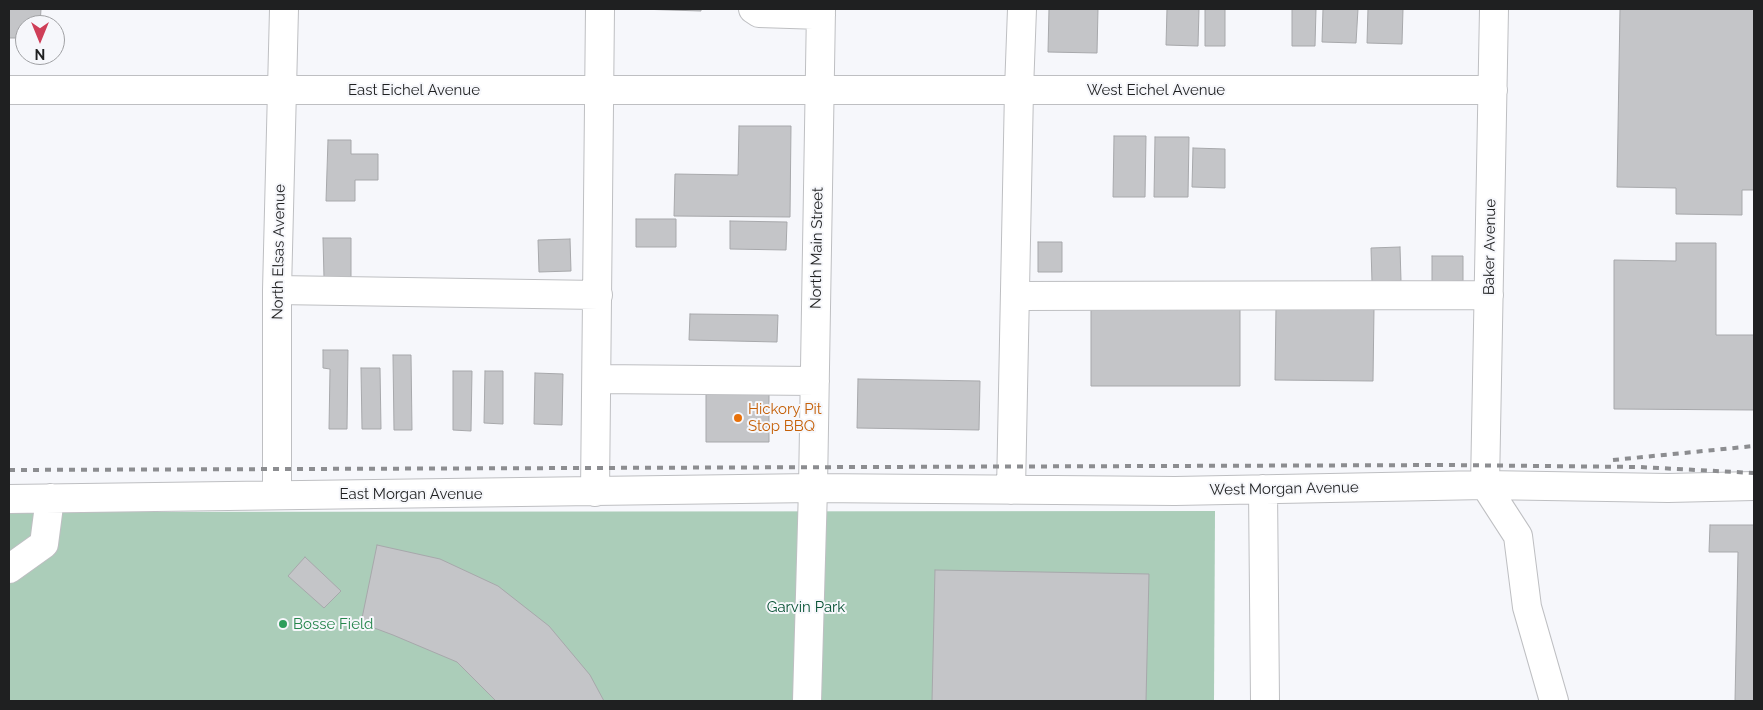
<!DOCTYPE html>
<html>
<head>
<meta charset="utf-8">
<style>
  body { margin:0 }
  #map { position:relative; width:1763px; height:710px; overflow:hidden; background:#f6f7fb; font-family:Raleway,sans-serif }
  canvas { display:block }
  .frame { position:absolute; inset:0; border:10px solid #1f2021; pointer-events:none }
  .north { position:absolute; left:15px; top:15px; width:50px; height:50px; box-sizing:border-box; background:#f6f7fb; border:1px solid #a0a1a4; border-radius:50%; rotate:180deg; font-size:14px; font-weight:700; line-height:20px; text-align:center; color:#1f2021 }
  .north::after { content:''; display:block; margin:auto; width:18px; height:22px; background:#cf3e58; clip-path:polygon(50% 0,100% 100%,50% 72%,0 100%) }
</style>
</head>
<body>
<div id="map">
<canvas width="1763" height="710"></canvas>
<div class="frame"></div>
<div class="north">N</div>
</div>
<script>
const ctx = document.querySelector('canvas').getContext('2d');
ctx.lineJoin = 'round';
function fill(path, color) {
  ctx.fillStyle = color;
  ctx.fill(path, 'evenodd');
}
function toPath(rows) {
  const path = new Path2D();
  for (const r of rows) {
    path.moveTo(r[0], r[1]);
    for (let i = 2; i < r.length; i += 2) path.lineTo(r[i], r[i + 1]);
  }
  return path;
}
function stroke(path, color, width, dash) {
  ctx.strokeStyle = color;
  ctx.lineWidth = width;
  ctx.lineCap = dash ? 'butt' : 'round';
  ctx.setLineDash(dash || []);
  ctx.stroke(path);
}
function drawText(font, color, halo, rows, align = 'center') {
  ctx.font = font + ' Raleway,sans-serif';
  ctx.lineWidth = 4;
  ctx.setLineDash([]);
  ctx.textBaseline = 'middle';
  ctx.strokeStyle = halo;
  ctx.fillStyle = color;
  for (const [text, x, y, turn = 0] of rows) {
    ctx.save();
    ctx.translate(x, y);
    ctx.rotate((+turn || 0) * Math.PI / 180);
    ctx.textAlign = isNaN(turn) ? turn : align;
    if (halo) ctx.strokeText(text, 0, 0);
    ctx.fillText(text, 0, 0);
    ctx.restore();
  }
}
fill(toPath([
  [1215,511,1214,701,9,701,9,512]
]), '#abcdb9');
const building = toPath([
  [9,9,41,9,40,25,25,25,25,38,9,38,9,9],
  [638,9,701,9,701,11,638,9],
  [1049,9,1098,9,1097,53,1048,52,1049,9],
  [1167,9,1199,9,1198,46,1166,45,1167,9],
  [1205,9,1225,9,1225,46,1205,46,1205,9],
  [1292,9,1316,9,1315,46,1292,46,1292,9],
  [1323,9,1358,9,1356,43,1322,42,1323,9],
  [1368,9,1403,9,1402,44,1367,43,1368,9],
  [1620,9,1754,9,1754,190,1742,190,1742,215,1676,214,1676,188,1617,187,1620,9],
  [739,126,791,126,790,217,674,216,675,174,738,175,739,126],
  [1114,136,1146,136,1145,197,1113,197,1114,136],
  [1155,137,1189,137,1188,197,1154,197,1155,137],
  [328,140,351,140,351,154,378,154,378,180,355,180,355,201,326,201,328,140],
  [1193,148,1225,149,1225,188,1192,187,1193,148],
  [636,219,676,219,676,247,636,247,636,219],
  [730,221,787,222,786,250,730,249,730,221],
  [323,238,351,238,351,277,324,278,323,238],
  [570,239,571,271,539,272,538,240,570,239],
  [1038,242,1062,242,1062,272,1038,272,1038,242],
  [1676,243,1716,243,1716,335,1754,335,1754,410,1614,409,1614,260,1676,261,1676,243],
  [1400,247,1401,281,1372,282,1371,248,1400,247],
  [1432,256,1463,256,1463,281,1432,282,1432,256],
  [1091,301,1240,301,1240,386,1091,386,1091,301],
  [1276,307,1374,308,1373,381,1275,380,1276,307],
  [690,314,778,315,777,342,689,340,690,314],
  [323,350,348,350,347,429,329,429,330,369,323,368,323,350],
  [393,355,411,355,412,430,394,430,393,355],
  [361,368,380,368,381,429,362,429,361,368],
  [453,371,472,371,471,431,453,430,453,371],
  [485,371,503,371,503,424,484,423,485,371],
  [535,373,563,374,562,425,534,424,535,373],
  [858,379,980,381,979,430,857,428,858,379],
  [706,394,769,394,769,442,706,442,706,394],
  [1710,525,1754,525,1754,701,1735,701,1738,552,1709,552,1710,525],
  [377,545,440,559,498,586,549,626,590,675,604,701,496,701,457,662,393,635,361,623,377,545],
  [305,557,341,591,324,608,288,576,305,557],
  [935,570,1149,574,1146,701,932,701,935,570]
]);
fill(building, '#c4c5c8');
stroke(building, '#a7a8ab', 1);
const minor = toPath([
  [753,9,759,13,821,15],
  [1494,9,1485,485,1518,536,1527,607,1554,701],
  [9,90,1493,90],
  [277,290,598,295],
  [1015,296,1489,295],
  [597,379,815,381],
  [1263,489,1265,701],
  [1011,490,1019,90,1022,9],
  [595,492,600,9],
  [277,494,277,290,284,9],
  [9,499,813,488,1175,491,1485,485,1668,488,1754,486],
  [9,569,44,544,50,498],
  [807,701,813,488,821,9]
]);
stroke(minor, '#bebfc2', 30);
stroke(minor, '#fff', 28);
stroke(toPath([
  [1613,460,1754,446],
  [9,470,1446,465,1639,467,1754,473]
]), '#8c8d90', 4, [6, 6]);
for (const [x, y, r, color] of [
  [738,418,5,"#e8710a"],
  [283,624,5,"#2e9e5b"]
]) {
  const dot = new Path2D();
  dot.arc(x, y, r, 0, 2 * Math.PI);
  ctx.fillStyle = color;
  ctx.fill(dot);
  stroke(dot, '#f6f7fb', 2);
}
drawText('15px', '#1f2021', '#f6f7fb', [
  ["East Eichel Avenue",414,90],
  ["West Eichel Avenue",1156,90],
  ["Baker Avenue",1490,247,-89],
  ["North Main Street",817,248,-89],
  ["North Elsas Avenue",279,252,-89],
  ["West Morgan Avenue",1284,489,-1],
  ["East Morgan Avenue",411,494]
]);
drawText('15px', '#c56008', '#f6f7fb', [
  ["Hickory Pit",748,409],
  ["Stop BBQ",748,426]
], 'left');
drawText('15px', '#075133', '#f6f7fb', [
  ["Garvin Park",806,607]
]);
drawText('15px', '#27864d', '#f6f7fb', [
  ["Bosse Field",293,624]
], 'left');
</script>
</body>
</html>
